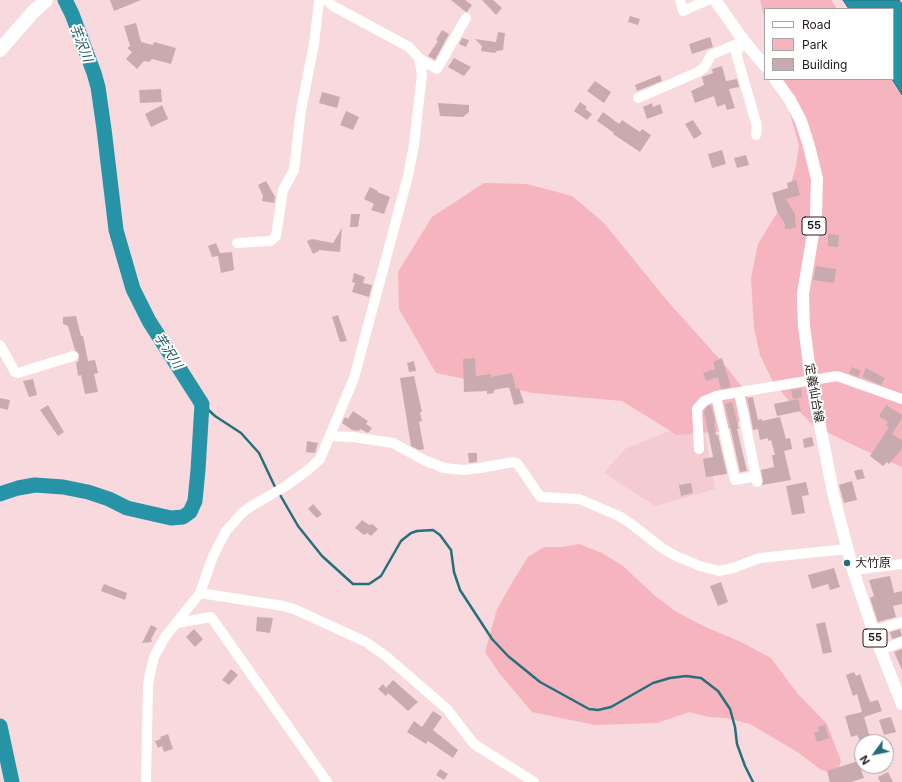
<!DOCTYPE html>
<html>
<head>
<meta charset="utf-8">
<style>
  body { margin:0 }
  #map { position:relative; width:902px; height:782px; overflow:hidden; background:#f8d9dd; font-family:Inter,sans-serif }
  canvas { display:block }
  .legend { position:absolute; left:764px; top:8px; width:130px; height:72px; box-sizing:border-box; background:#fff; border:1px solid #a8a3a4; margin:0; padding:5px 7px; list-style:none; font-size:12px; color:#251a1c }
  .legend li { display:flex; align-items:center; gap:8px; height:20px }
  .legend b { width:20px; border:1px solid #a8a3a4 }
  .north { position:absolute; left:854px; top:734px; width:40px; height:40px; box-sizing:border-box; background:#fff; border:1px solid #a8a3a4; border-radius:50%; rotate:237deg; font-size:11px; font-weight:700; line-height:16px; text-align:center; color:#251a1c }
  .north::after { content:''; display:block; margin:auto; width:14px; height:18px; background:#246c78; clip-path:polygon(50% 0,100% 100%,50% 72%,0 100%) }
</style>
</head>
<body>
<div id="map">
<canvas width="902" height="782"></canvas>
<ul class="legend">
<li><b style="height:5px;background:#fff"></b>Road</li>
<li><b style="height:11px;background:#f6b4be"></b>Park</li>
<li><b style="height:11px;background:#c9abaf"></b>Building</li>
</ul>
<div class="north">N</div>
</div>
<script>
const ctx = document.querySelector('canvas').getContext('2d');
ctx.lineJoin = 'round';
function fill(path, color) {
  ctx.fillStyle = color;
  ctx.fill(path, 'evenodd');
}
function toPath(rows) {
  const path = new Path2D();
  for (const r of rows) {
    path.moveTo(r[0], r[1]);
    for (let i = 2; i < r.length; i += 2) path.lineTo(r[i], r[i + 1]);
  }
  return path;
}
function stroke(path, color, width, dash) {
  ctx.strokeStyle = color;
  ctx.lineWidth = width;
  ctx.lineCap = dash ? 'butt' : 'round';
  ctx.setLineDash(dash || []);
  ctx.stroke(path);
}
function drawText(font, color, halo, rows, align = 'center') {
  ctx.font = font + ' Inter,"Noto Sans JP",sans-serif';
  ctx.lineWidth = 4;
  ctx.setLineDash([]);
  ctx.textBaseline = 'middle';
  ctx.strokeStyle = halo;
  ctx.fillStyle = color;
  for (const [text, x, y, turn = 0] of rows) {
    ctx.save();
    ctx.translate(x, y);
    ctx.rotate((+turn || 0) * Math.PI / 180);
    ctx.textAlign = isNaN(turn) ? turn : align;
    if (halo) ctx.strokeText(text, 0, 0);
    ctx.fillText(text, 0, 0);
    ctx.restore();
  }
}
fill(toPath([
  [700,406,715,489,655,506,604,473,625,449,692,422]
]), '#f3cbd1');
fill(toPath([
  [760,0,831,0,837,9,765,9,765,20],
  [902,73,902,467,866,451,814,426,791,403,773,382,760,355,754,328,751,278,758,244,788,195,796,166,799,145,780,79,893,79],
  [484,183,527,184,572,196,603,222,670,304,723,363,747,393,748,416,725,431,677,435,622,401,533,393,436,373,399,309,398,272,432,217],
  [579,544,602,553,623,566,654,595,675,611,703,626,741,642,771,658,797,693,827,724,841,761,837,773,821,770,799,753,750,724,726,718,709,717,689,712,657,723,595,725,532,712,500,674,485,652,497,609,513,581,528,557,544,547,563,547]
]), '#f6b4be');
const water = toPath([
  [843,0,899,0,902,4,902,95,892,79,893,9,849,9,843,0]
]);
fill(water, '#2694a6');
stroke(water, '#266f7d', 1);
stroke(toPath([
  [202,404,215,416,241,433,259,453,276,489],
  [279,493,298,526,322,556,353,584,369,584,381,576,401,541,411,533,417,531,433,530,440,535,451,550,454,572,460,590,492,639,508,656,540,682,589,709,598,710,611,707,653,683,670,678,686,676,701,678,718,691,730,709,735,727,737,744,745,766,753,782]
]), '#266f7d', 2.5);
stroke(toPath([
  [0,494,18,488,35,485,63,487,88,492,109,499,127,508,171,518,183,517,190,512,195,501,198,470,202,404,149,321,133,289,116,230,104,129,98,87,94,73,72,14,65,0],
  [0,726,12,782]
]), '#2694a6', 15);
fill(toPath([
  [110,0,141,0,114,11],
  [451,0,465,0,472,5,467,12,466,12],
  [482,0,493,0,502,8,496,15],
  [630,16,640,19,638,25,628,22],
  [136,23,141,42,153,45,154,42,176,48,171,64,152,59,149,62,144,61,137,69,126,59,132,52,127,48,130,46,124,26],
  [442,30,449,34,435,60,428,56,438,41,436,40],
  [498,32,505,33,503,50,497,51,495,53,481,51,482,46,475,39,496,42],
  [710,37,713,47,692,54,689,44],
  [462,38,469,40,466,47,459,44],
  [454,58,471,67,464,76,448,67],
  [722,66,726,81,737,79,739,87,729,89,735,108,727,110,725,104,717,107,714,96,695,103,691,91,704,85,702,77,713,73,712,69],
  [660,75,662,81,637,91,635,85],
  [595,81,611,92,604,103,587,91],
  [161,89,162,102,140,103,139,90],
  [322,92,340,97,337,108,319,103],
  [580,102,587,107,585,109,592,114,587,120,574,111],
  [438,103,469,105,469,112,463,117,440,116],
  [652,103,653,107,660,104,663,113,647,119,643,107],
  [162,105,168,119,151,127,145,114],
  [346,111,359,117,353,130,340,125],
  [603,112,619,124,622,120,640,132,642,129,651,135,640,152,613,134,614,133,597,121],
  [693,120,702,134,694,139,685,124],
  [722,150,726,164,712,168,708,154],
  [746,155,749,165,737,168,734,158],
  [796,180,800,195,786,199,795,214,796,228,785,229,785,224,777,211,772,193,788,188,787,183],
  [266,181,275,197,274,203,262,201,263,196,258,185],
  [370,187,378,191,377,192,390,197,384,214,371,210,374,204,364,199],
  [351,214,360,214,358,227,350,227],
  [342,228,340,252,319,250,319,251,313,254,307,241,312,239,333,243],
  [828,234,839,235,838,247,828,246],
  [216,243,220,253,232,252,234,270,221,273,218,256,212,257,208,246],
  [816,266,836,269,834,283,813,280],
  [354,273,365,277,363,283,372,285,369,297,352,292,355,283,352,282],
  [338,315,347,341,340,342,332,317],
  [76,316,81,336,83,336,88,361,95,360,98,373,94,374,98,392,85,394,81,375,78,376,76,362,78,362,79,358,79,354,75,350,68,326,63,324,63,317],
  [475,358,476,376,491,374,491,377,512,373,516,389,519,388,524,403,514,405,509,387,494,390,494,393,487,394,487,391,464,392,463,359],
  [722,358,731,387,721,389,718,377,706,381,703,373,715,369,713,362],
  [414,361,416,371,409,372,407,363],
  [852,367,861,371,858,377,849,373],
  [866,368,885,378,881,385,862,377],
  [414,376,422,412,420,412,422,421,419,422,424,449,419,450,411,446,400,378],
  [33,379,37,395,29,397,23,381],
  [801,389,802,397,793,399,791,390],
  [753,397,758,420,762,419,762,421,780,417,786,439,790,438,792,449,784,451,791,480,762,485,763,481,761,470,774,467,772,455,775,455,771,440,768,441,768,438,760,440,758,429,753,430,747,398],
  [0,398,10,400,8,410,0,408],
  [798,399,801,411,777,416,774,404],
  [732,402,739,429,737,429,747,471,740,472,725,404],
  [48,405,64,432,58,436,40,410],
  [711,405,715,422,714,423,716,435,718,435,727,474,706,477,703,459,713,457,704,411,708,406],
  [886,405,902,415,902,418,892,434,902,440,902,449,889,464,887,462,883,466,870,456,889,427,886,425,888,422,879,416],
  [353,411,368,421,366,424,372,428,368,433,360,429,359,431,352,430,342,423,345,417,348,419],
  [812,437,814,446,804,448,803,439],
  [307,441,318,443,315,453,306,452],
  [468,453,477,453,477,462,469,463],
  [862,469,865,478,857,480,854,471],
  [852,481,857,500,844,503,839,485],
  [806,482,809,495,802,496,805,513,792,515,786,486],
  [691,483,693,493,681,496,679,485],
  [313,504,322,514,317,518,308,509],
  [362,520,369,525,372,524,378,529,371,536,367,533,364,535,355,528],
  [834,568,840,587,830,590,828,584,812,589,808,575],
  [890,576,894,593,902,591,902,604,893,606,896,617,878,622,870,598,874,596,869,580],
  [721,582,728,602,718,606,710,586],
  [104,584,127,593,125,600,101,591],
  [257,617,273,618,270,633,256,631],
  [825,622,832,652,823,654,816,624],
  [151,625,157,628,151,639,152,642,142,643],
  [194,629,203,639,195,647,186,637],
  [900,629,902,636,892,639,890,632],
  [902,649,902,670,894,652],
  [231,669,238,675,229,685,222,680],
  [854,672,856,676,860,674,870,702,878,700,882,711,864,717,863,713,870,738,860,741,857,735,851,737,845,716,862,712,857,694,853,696,846,675],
  [393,680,418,702,408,711,388,693,386,696,378,689,383,684,386,688],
  [433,711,442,717,433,730,458,750,453,758,428,741,426,744,407,732,414,721,422,727],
  [891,717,896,732,884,735,879,720],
  [825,725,829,738,817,742,814,733,819,731,818,727],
  [168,734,173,749,164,752,162,746,158,748,155,741,161,739,160,737],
  [858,761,864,778,851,782,830,782,827,771],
  [440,769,448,774,444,780,436,775],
  [888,772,893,782,880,782,878,777]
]), '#c9abaf');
stroke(toPath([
  [680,0,683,11,708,0],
  [744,41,736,53,757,126,756,135],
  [419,58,437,69,466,18],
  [638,98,698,72,704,68,711,55,744,41],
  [237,243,271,241,276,236,283,190,294,170,301,110,314,44,319,2,320,0],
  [0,345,15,372,18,373,73,356],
  [739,392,757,482],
  [330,436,353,437,393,443,424,460,444,468,464,470,480,468,513,462,517,463,539,495,541,497,579,499,619,516,630,523,662,548,676,556,700,566,719,571,733,568,760,558,847,549],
  [699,449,697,409,704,401,716,396],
  [756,476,735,480,716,396,837,376,902,399],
  [853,570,902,564],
  [200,593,283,606,294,609,366,642,387,657,447,709,474,744,534,782],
  [177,623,211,617,327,782],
  [873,631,902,622],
  [880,650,902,642],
  [146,782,148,688,149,678,154,657,165,637,200,593,213,556,226,531,242,513,253,505,286,486,308,470,320,459,323,452,354,378,408,176,414,145,422,74,419,58,409,47,333,6,327,0]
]), '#fff', 10);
stroke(toPath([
  [715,0,744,41,765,66],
  [775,79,790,100,801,121,809,146,817,179,816,216,803,294,804,326,811,380,834,497,853,570,873,631,902,704]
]), '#fff', 12);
stroke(toPath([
  [0,50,33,12,46,0]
]), '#fff', 14);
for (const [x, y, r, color] of [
  [847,563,4,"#246c78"]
]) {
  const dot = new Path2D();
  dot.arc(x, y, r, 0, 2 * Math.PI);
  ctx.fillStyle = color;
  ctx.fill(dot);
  stroke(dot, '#fff', 1.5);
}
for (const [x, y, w] of [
  [814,226,24],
  [875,638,24]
]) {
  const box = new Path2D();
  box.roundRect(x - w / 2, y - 9, w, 18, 3);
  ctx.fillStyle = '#fff';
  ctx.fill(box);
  stroke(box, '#251a1c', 1);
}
drawText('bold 11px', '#251a1c', null, [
  ["55",814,226],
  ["55",875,638]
]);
drawText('12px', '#251a1c', '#fff', [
  ["定義仙台線",814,393,80]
]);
drawText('12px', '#251a1c', '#fff', [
  ["大竹原",855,563]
], 'left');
drawText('italic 13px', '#1e5761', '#fff', [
  ["芋沢川",81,43,69],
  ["芋沢川",168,351,57]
]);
</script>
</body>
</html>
